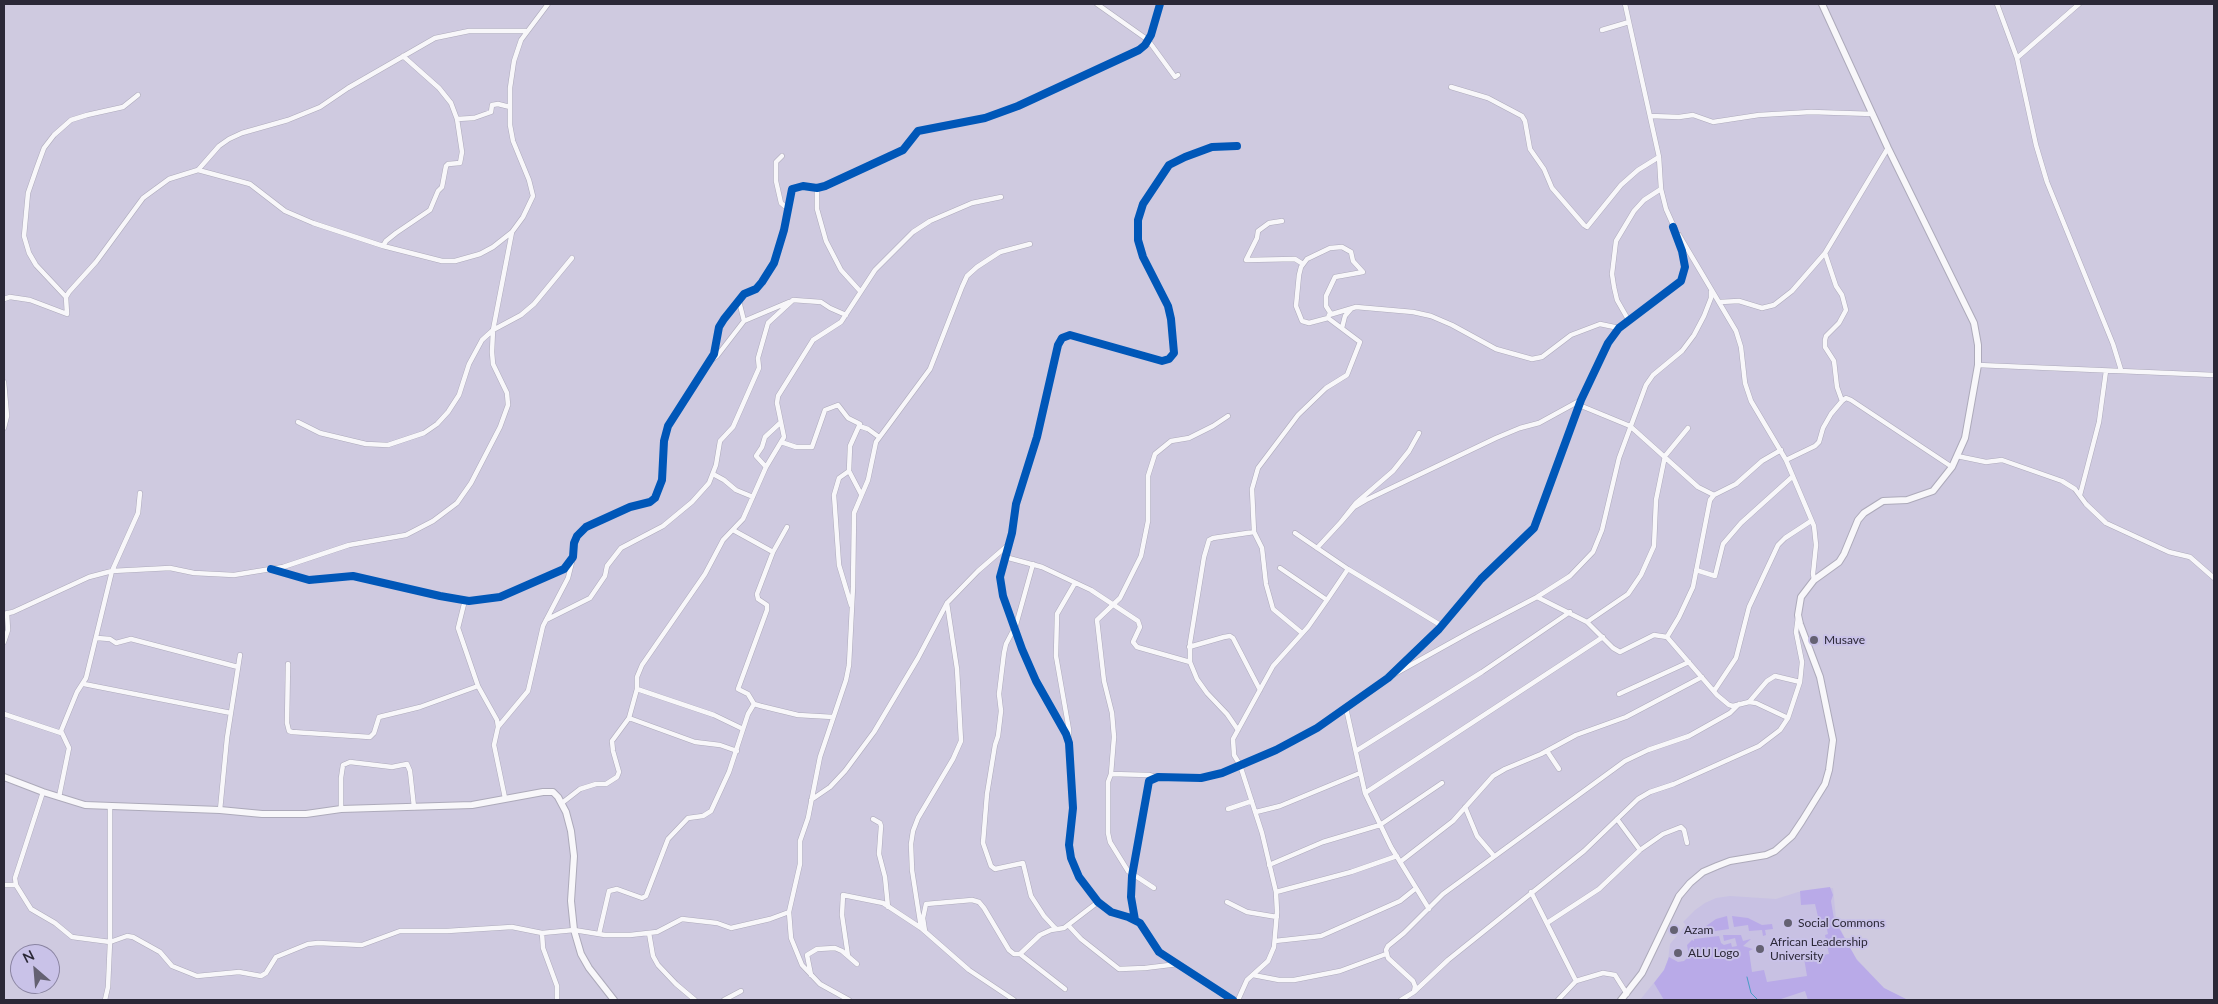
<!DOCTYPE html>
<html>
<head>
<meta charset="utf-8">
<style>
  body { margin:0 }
  #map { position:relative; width:2218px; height:1004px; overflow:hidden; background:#cfcae0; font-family:Lato,sans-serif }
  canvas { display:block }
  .frame { position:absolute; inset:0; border:5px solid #2b2837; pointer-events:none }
  .north { position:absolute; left:10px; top:944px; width:50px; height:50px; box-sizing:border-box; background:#c9c2e8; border:1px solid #8a84a1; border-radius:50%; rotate:333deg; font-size:14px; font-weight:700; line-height:20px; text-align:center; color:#2b2837 }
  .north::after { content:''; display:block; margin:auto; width:18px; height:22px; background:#646172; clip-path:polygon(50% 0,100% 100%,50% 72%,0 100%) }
</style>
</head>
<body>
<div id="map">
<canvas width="2218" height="1004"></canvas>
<div class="frame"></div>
<div class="north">N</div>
</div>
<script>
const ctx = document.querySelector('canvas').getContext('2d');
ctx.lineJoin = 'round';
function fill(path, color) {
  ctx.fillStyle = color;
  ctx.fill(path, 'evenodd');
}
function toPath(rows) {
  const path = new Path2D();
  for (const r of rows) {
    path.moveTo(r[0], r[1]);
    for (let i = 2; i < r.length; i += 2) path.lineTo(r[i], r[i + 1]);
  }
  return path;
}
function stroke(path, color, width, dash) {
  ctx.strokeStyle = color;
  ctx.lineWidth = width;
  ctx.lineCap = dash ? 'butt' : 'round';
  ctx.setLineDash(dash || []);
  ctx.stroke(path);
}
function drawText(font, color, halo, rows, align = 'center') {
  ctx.font = font + ' Lato,sans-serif';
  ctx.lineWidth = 4;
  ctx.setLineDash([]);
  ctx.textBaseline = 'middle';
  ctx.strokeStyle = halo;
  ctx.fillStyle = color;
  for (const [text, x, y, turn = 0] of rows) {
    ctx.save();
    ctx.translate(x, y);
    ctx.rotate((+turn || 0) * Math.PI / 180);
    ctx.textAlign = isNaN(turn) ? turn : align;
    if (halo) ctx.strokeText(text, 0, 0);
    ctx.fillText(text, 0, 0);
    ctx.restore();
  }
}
fill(toPath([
  [1833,888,1836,919,1852,954,1884,988,1908,1000,1640,1000,1664,970,1668,960,1670,944,1686,925,1683,922,1695,910,1705,903,1716,898,1730,896,1776,899,1798,892]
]), '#c8c1e3');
fill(toPath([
  [1830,887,1833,895,1831,901,1834,919,1857,960,1884,988,1908,1000,1808,1000,1805,991,1778,1000,1664,1000,1654,983,1664,970,1669,957,1678,962,1684,961,1689,956,1687,945,1692,940,1694,941,1694,939,1719,936,1721,943,1724,945,1731,943,1732,947,1737,946,1735,938,1724,941,1723,935,1741,935,1743,941,1751,939,1743,946,1753,949,1749,951,1752,972,1764,970,1767,982,1807,976,1804,958,1829,954,1825,935,1828,934,1825,920,1819,921,1815,904,1801,905,1800,891],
  [1727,916,1729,929,1695,934,1694,928,1699,931,1716,919],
  [1732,916,1748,918,1762,925,1772,924,1773,929,1765,930,1766,935,1763,936,1762,930,1749,931,1748,925,1734,927]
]), '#b9aae8');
stroke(toPath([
  [1747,977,1751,993,1758,1000]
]), '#489cc5', 1);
const street = toPath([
  [1097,4,1148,40,1175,77,1178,75],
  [1625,4,1659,157,1661,189,1666,209,1675,229],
  [1997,4,2017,58,2036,145,2047,182,2113,344,2121,370],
  [1602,30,1629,22],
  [403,56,439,88,451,103,457,119],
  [2017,58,2079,4],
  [1451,87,1488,98,1522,116,1525,121,1530,149,1544,169,1552,188,1584,225,1587,227,1621,185,1638,170,1659,157],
  [1650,116,1679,117,1693,115,1713,122,1759,115,1811,112,1873,114],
  [782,156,776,162,776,181,781,203,788,209],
  [198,170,219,146,229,139,242,133,288,120,320,107,348,88,435,38,469,31,526,31],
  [817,188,817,209,826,241,841,270,860,291],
  [1282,221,1269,223,1258,231,1257,238,1246,260,1295,259,1303,264],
  [1679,235,1736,331,1741,347,1745,383,1751,401,1786,460,1814,526,1816,545,1813,574,1814,580],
  [383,246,386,241,396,233,430,210,438,191,442,187,446,166,448,164,460,163,462,152,457,119,474,118,491,112,492,105,498,104,510,107],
  [1825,253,1836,286,1842,295,1846,310,1839,323,1826,336,1825,340,1825,347,1834,361,1837,387,1842,401],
  [66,297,36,265,29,253,24,236,28,193,37,167,44,148,54,135,71,120,87,115,123,107,138,95],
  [4,299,10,297,30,300,67,314,66,297,69,292,96,262,143,198,169,179,198,170,250,184,285,211,313,223,383,246,442,261,455,261,480,254,493,247,512,232],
  [739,301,744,321],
  [1720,302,1739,301,1762,308,1774,305,1792,291,1825,253,1888,148],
  [1328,318,1309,323,1302,321,1296,306,1299,275,1301,267,1307,259,1330,248,1342,247,1351,252,1353,261,1363,272,1335,277,1326,296,1326,306,1331,314],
  [1629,321,1617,300,1614,287,1612,274,1616,241,1634,211,1644,200,1661,189],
  [1342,328,1345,316,1351,309],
  [710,361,717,356,744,321,789,302],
  [1978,365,2214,375],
  [4,382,7,416,4,428],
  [1579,405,1630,426,1698,487,1714,495],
  [298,422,320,433,366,444,388,445,424,433,437,424,448,412,459,395,469,364,482,340,493,330,521,315,534,304,572,258],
  [1419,433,1409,451,1393,471,1356,503,1341,522,1354,507,1366,500,1496,438,1520,428,1539,423,1581,400],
  [781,442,796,447,812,447,825,410,838,405,848,418,860,424,859,426],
  [1957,456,1986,462,2002,460,2062,481,2075,489,2086,504,2106,523,2169,552,2190,557,2214,578],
  [1786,460,1815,446,1819,442,1823,428,1831,414,1842,401,1846,398,1851,400,1952,467],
  [766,467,756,456,762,447,765,437,780,423],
  [849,471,839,478,834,495,839,565,851,605],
  [713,474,724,480,736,490,753,497],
  [861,494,849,471,850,446,859,426,868,429,879,437],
  [2080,495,2099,422,2106,371],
  [787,527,773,552,757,594,758,599,767,605,767,610,738,689,748,694,754,704,761,706,798,715,833,717],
  [733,530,773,552],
  [1254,532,1262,548,1266,584,1273,609,1302,633],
  [1295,533,1348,569],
  [1317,548,1341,522],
  [1005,557,1042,567,1091,590,1138,621,1140,627,1133,642,1137,647,1190,662],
  [1033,564,1016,625,1006,644,1004,653,999,694,1001,711,998,736,995,745,987,794,983,843,991,866,995,869,1023,863,1031,896,1044,916,1056,929],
  [271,569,309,580,353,576,440,596,469,601,500,597,564,569,573,557,574,543,577,536,586,527,630,507,650,502,655,498,662,480,664,441,668,426,714,354,719,327,724,319,744,294,756,289,762,282,774,263,784,230,792,189,803,186,817,188,825,186,903,150,918,131,985,118,1018,106,1139,50,1145,45,1151,35,1160,4],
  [1696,570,1715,576,1723,544,1741,523,1792,477],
  [1537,597,1570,576,1593,552,1602,530,1619,458,1646,385,1653,375,1682,351,1694,335,1704,316,1711,298,1711,291],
  [465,600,458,628,478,686],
  [1327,600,1348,569,1442,626],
  [4,614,13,612,89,577,112,571,170,568,194,573,234,575,283,567,349,545,406,535,433,521,457,503,471,483,500,427,508,405,507,393,493,364,492,352,493,330,512,232,523,217,533,196,529,180,513,141,510,125,510,88,514,61,521,40,548,4],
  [546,620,590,598,605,576,607,566,621,548,663,526,692,502,709,483,716,465,720,441,733,427,759,368,758,358,768,323,793,300,821,302,830,308,846,315],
  [1587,622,1628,594,1641,575,1654,546,1656,500,1665,456,1688,428],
  [1667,637,1679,617,1693,587,1710,500,1714,495,1736,484,1762,461,1781,450],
  [97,638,110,639,116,643,131,639,238,667],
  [4,642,8,630,7,613],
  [1189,647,1224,637,1230,636,1233,638,1260,690],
  [288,664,287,723,289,731,292,732,370,737,374,733,379,717,420,707,478,686,497,720,498,727,494,745,505,798],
  [1391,676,1470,632,1537,597,1587,622,1613,648,1620,652,1654,635,1667,637,1717,695,1729,705,1733,706,1749,702,1756,703,1788,718,1800,682,1802,662,1796,632,1798,617],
  [84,684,231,713],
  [637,689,714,715,743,729],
  [1714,691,1736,658,1749,607,1778,545,1785,538,1811,521],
  [1619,694,1689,662],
  [1749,702,1767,681,1775,676,1800,682],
  [1346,708,1365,793,1391,847,1429,909],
  [4,714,61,733],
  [629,718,695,742,720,745,737,751],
  [498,727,528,691,543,626,568,578,573,558],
  [1238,730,1227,714,1207,693,1197,679,1190,662,1190,643,1204,557,1209,540,1213,538,1254,532,1252,489,1258,468,1298,415,1326,388,1347,375,1360,342,1328,318,1329,315,1356,307,1413,312,1431,316,1452,325,1496,349,1532,359,1542,357,1571,335,1600,324,1619,328],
  [1069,738,1069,730,1056,656,1057,614,1075,583],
  [1356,751,1482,672,1570,612],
  [1547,751,1559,769],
  [1111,774,1114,737,1112,713,1104,681,1097,620,1120,598,1141,556,1148,521,1148,476,1155,454,1171,441,1189,438,1213,426,1228,416],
  [43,792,15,878,16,885,31,909,55,923,72,937,110,942,127,936,133,937,160,952,172,966,197,976,239,972,261,976,266,973,276,957,308,944,318,943,362,945,400,931,447,931,512,927,542,933,574,930,605,935,630,935,657,932,682,919,717,923,731,928,770,919,789,912],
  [1365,793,1603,637],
  [59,797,69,748,61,731,77,692,86,678,112,571,138,513,140,493],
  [811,800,830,787,845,771,874,732,918,658,947,603,978,571,1008,545],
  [562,803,580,789,596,784,606,784,617,777,619,772,613,751,612,741,629,718,637,689,637,677,642,665,705,574,723,540,743,519,766,467,784,437,777,403,778,396,813,340,841,322,875,270,913,232,930,221,972,203,1001,197],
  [1465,807,1477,836,1494,856],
  [341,809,341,778,343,765,350,762,392,767,407,764,410,771,414,807],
  [1228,809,1252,801],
  [220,810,227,738,240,655],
  [1256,812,1280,806,1360,773],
  [873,819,880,823,881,826,879,854,885,877,888,907],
  [1617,819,1640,850],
  [1400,862,1453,821,1493,776,1505,769,1541,754,1576,735,1626,717,1702,677],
  [1269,865,1323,842,1380,825,1442,783],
  [4,885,16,885],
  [1154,888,1128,871,1110,842,1108,833,1108,782,1111,774,1149,775,1156,777],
  [1276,892,1351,872,1397,856],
  [1531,892,1576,981],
  [1227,902,1247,912,1277,917],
  [1135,920,1131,897,1132,876,1149,781,1158,777,1201,778,1222,773,1276,750,1317,728,1388,678,1439,629,1481,579,1534,528,1581,400,1608,343,1619,328,1681,281,1685,267,1682,251,1673,227],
  [1547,923,1599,889,1640,850,1663,834,1681,827,1684,830,1687,843],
  [1068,925,1081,939,1119,969,1145,968,1178,964],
  [921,928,912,870,911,844,913,831,918,818,953,759,961,741,957,669,947,603],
  [925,931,923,918,926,904,972,900,979,902,984,908,1009,950,1014,954,1020,954,1040,935,1051,930,1064,928,1098,902],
  [542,933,543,948,557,986,557,1000],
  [649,933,653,956,658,965,676,984,695,1000],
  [599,934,609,891,617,889,642,898,646,896,668,839,688,818,703,816,711,811,729,772,748,714,754,704],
  [1275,941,1321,936,1400,901,1415,889],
  [1020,954,1065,989],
  [848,956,842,915,843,895,883,903,921,928,969,970,1014,1000],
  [811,975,807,955,817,949,835,948,842,951,857,964],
  [1253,975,1279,980,1294,980,1340,971,1386,954],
  [1414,992,1415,986,1413,981,1388,958,1386,950,1388,946,1404,933,1443,894,1625,761,1648,750,1689,736,1730,713,1739,704],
  [105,1000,108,987,110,942,110,807],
  [724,1000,741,991],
  [849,1000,820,984,802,965,791,938,789,912,800,864,800,841,808,818,820,757,846,680,849,665,853,587,854,513,868,480,876,442,930,369,962,287,967,276,977,267,1000,252,1030,244],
  [1233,1000,1159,952,1140,923,1128,917,1111,912,1098,902,1079,877,1071,858,1069,845,1073,808,1069,743,1066,734,1036,681,1022,649,1003,596,1000,577,1012,533,1016,504,1037,437,1058,345,1062,338,1070,335,1162,361,1169,359,1174,353,1171,319,1168,306,1143,257,1138,240,1138,220,1143,204,1169,165,1185,157,1212,147,1237,146],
  [1238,1000,1247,980,1268,961,1274,947,1277,912,1276,892,1262,833,1240,765,1234,755,1233,739,1273,666,1308,627,1327,600,1280,568],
  [1401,1000,1414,992,1448,960,1584,851,1638,799,1650,792,1674,784,1759,746,1780,730,1788,718],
  [1558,1000,1576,981,1603,973,1615,975,1627,994]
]);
const secondary = toPath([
  [4,777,43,792,85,805,220,810,262,814,306,814,341,809,472,805,543,792,553,792,558,797,566,812,571,831,574,856,571,901,574,930,581,954,589,968,614,1000],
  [1621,1000,1642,973,1679,896,1690,883,1703,872,1717,866,1730,861,1766,855,1775,851,1792,836,1802,821,1825,784,1829,770,1833,740,1820,677,1800,624,1798,615,1801,597,1814,580,1839,562,1844,554,1858,520,1864,513,1883,501,1907,500,1933,491,1952,467,1965,438,1978,365,1978,345,1974,323,1888,148,1822,4]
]);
stroke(street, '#adaaba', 5.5);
stroke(secondary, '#adaaba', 8);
stroke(street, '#f8f7fa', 4.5);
stroke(secondary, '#f8f7fa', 6);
stroke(toPath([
  [271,569,309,580,353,576,440,596,469,601,500,597,564,569,573,557,574,543,577,536,586,527,630,507,650,502,655,498,662,480,664,441,668,426,714,354,719,327,724,319,744,294,756,289,762,282,774,263,784,230,792,189,803,186,817,188,825,186,903,150,918,131,985,118,1018,106,1139,50,1145,45,1151,35,1160,4],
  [1135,920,1131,897,1132,876,1149,781,1158,777,1201,778,1222,773,1276,750,1317,728,1388,678,1439,629,1481,579,1534,528,1581,400,1608,343,1619,328,1681,281,1685,267,1682,251,1673,227],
  [1233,1000,1159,952,1140,923,1128,917,1111,912,1098,902,1079,877,1071,858,1069,845,1073,808,1069,743,1066,734,1036,681,1022,649,1003,596,1000,577,1012,533,1016,504,1037,437,1058,345,1062,338,1070,335,1162,361,1169,359,1174,353,1171,319,1168,306,1143,257,1138,240,1138,220,1143,204,1169,165,1185,157,1212,147,1237,146]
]), '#0057b8', 8);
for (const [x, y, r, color] of [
  [1814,640,5,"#646172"],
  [1788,923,5,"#646172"],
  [1674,930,5,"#646172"],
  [1760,949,5,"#646172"],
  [1678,953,5,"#646172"]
]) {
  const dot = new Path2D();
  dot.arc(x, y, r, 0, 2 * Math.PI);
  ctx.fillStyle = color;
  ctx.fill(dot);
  stroke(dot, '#c9c2e8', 2);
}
drawText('12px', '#2b2837', '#c9c2e8', [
  ["Musave",1824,640],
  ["Social Commons",1798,923],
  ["Azam",1684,930],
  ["African Leadership",1770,942],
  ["University",1770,956],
  ["ALU Logo",1688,953]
], 'left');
</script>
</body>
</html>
